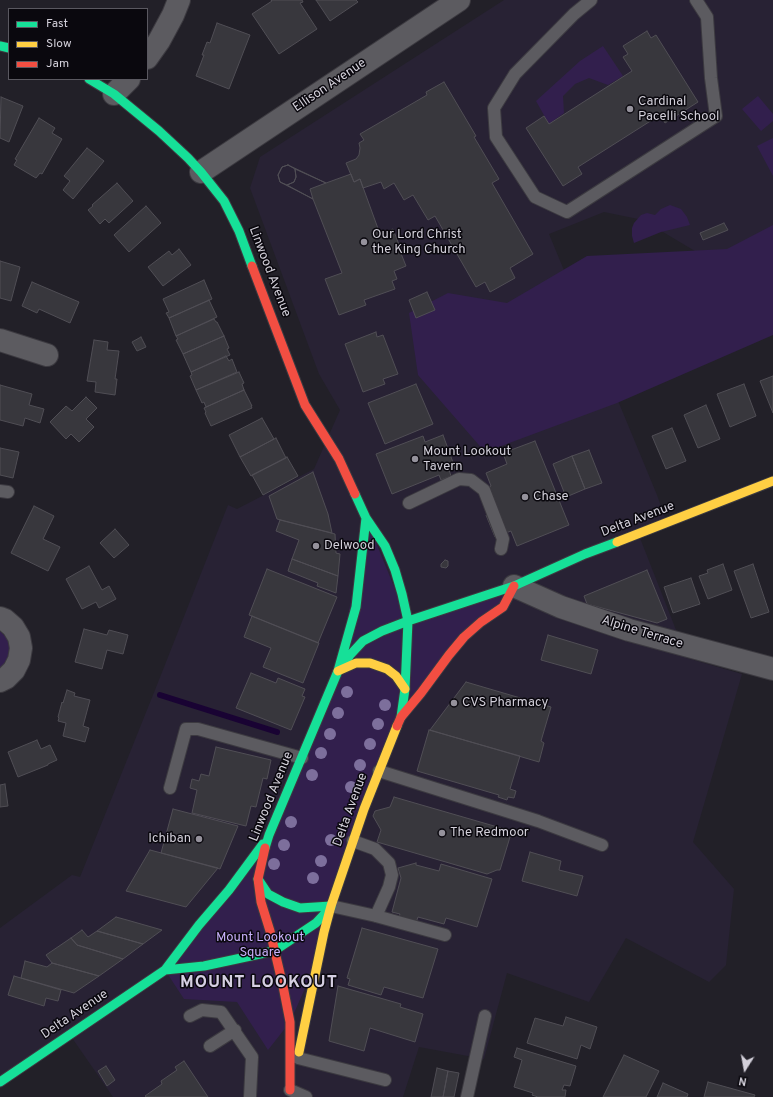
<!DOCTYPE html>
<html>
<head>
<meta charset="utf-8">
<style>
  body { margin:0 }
  #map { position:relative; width:773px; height:1097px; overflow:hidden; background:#222028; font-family:Overpass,sans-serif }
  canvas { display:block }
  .legend { position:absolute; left:8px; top:8px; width:140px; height:72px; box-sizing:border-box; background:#0a080e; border:1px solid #5a5860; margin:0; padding:5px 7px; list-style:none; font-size:12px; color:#d3d0da }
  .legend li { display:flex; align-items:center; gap:8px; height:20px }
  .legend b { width:20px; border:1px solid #5a5860 }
  .north { position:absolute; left:725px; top:1049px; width:40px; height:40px; -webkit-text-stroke:3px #0a080e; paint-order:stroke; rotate:191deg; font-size:11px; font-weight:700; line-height:16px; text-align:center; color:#d3d0da }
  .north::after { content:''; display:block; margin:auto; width:14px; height:18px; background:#d3d0da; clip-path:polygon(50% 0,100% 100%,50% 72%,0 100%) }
</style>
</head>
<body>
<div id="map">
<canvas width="773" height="1097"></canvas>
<ul class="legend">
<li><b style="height:5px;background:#16e098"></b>Fast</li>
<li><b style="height:5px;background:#ffcf43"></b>Slow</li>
<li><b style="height:5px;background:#f24e42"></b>Jam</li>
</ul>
<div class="north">N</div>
</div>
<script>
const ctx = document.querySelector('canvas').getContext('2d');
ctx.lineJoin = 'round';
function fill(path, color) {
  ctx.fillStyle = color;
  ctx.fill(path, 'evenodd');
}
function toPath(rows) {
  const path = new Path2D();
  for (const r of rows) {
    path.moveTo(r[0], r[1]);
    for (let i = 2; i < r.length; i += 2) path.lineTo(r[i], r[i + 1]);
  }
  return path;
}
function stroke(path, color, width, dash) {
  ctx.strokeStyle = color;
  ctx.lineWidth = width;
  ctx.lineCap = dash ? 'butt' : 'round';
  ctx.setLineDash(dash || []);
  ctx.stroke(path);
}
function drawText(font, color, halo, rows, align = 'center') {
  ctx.font = font + ' Overpass,sans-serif';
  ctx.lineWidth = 3;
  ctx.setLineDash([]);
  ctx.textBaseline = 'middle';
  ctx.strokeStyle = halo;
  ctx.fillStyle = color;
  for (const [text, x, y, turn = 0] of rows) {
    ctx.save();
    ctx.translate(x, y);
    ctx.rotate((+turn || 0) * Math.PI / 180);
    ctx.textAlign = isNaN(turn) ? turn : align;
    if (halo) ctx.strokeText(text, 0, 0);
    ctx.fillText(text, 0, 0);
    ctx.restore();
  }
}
fill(toPath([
  [504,0,773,0,773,280,755,287,643,220,604,212,549,234,657,495,668,526,640,538,687,658,742,674,693,842,734,889,726,965,709,982,626,938,589,1002,507,973,484,1059,419,1047,403,1097,113,1097,70,1035,0,1081,0,928,72,875,80,877,155,690,228,505,237,509,314,469,340,410,319,374,250,188,260,157]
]), '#282234');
fill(toPath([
  [603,46,623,76,608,85,589,78,575,84,563,96,564,113,549,124,536,101,580,61],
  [758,96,773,114,773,121,761,131,742,109],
  [773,138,773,176,757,146],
  [670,205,681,209,687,217,690,225,661,232,634,243,632,236,632,228,634,223,641,215,647,213,655,215,661,209],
  [773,225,773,335,617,403,485,452,418,375,409,313,448,293,507,303,587,256,727,249],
  [366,518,408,621,514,586,400,717,319,957,290,1022,268,1050,237,1002,184,999,165,970,269,835,338,671],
  [0,631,5,636,9,642,10,650,9,657,6,664,0,670]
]), '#321f4d');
stroke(toPath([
  [160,695,277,732]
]), '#190333', 6);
const building = toPath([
  [271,0,302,0,303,2,300,3,317,29,279,54,252,14,272,1,271,0],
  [316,0,356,0,358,2,330,21,316,0],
  [217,23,250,35,229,89,196,76,204,55,202,55,207,42,210,43,217,23],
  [647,31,651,38,656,35,698,102,665,123,660,115,578,167,582,174,563,186,526,128,544,116,549,124,632,71,623,57,628,54,623,46,647,31],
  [444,82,476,136,474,137,499,179,492,183,533,254,510,268,515,278,490,292,485,282,476,287,435,216,428,220,413,195,404,200,394,183,384,189,381,182,363,188,360,179,354,182,346,163,356,159,359,155,360,148,359,143,364,140,360,134,427,95,426,92,444,82],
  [1,97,23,106,9,142,0,138,1,97],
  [39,118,55,128,52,133,62,139,42,174,40,173,36,178,14,165,17,160,15,159,39,118],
  [87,148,104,161,73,199,63,190,70,181,64,176,87,148],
  [288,165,326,183,351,174,354,182,360,179,380,234,393,229,401,250,400,251,406,266,394,271,397,279,392,281,395,289,364,300,366,305,339,315,325,279,342,273,313,199,280,182,278,175,282,167,288,165],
  [288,165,295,169,296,177,294,182,287,185,280,182,278,175,282,167,288,165],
  [295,169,326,183,310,189,313,199,287,185,294,182,296,177,295,169],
  [117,183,133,201,109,223,105,219,100,224,88,210,93,206,92,205,117,183],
  [146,206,161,223,129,252,114,235,146,206],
  [724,223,728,230,703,240,700,233,724,223],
  [179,249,191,265,163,286,148,267,169,251,172,255,179,249],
  [0,261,20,267,11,301,0,298,0,261],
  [204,280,212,299,169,318,166,313,169,312,163,299,204,280],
  [32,282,79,302,70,323,39,309,37,313,22,306,32,282],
  [427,292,435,310,416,318,409,300,427,292],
  [209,300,217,317,176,336,169,318,209,300],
  [214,319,216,322,217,322,224,336,183,354,176,340,178,339,176,336,214,319],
  [376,332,377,337,383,335,398,374,383,379,385,384,363,392,345,344,376,332],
  [224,336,229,348,227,349,230,355,191,372,183,354,224,336],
  [141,337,146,347,137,351,132,342,141,337],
  [94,340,108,342,107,350,119,351,115,379,117,379,115,395,95,392,96,382,87,381,94,340],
  [226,356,229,361,232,359,237,372,196,390,190,376,192,375,191,372,226,356],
  [239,372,244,383,242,384,244,390,206,407,204,402,202,403,196,390,239,372],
  [773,376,773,413,760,381,773,376],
  [416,384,433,424,385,444,368,403,416,384],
  [744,384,756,416,730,427,717,394,744,384],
  [0,385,32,394,29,405,44,409,40,423,25,418,23,426,0,420,0,385],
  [244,390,252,406,251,406,252,408,211,426,205,413,206,412,204,408,244,390],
  [86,397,97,408,86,419,94,427,79,442,71,434,66,439,50,422,66,406,72,411,86,397],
  [706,405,720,439,698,448,684,415,706,405],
  [262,418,274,439,240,457,229,435,262,418],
  [672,428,686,461,666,469,652,436,672,428],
  [443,435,455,468,449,470,451,476,441,480,439,475,392,494,376,454,423,436,425,442,443,435],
  [276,438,286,458,251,476,240,457,276,438],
  [535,441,569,525,517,546,511,531,495,537,486,515,497,510,488,488,491,486,486,473,507,464,503,453,535,441],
  [0,448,19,452,13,478,0,475,0,448],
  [589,450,602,483,585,489,572,456,589,450],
  [572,456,585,489,566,497,553,464,572,456],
  [287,457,298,476,263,495,252,475,287,457],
  [313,472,328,514,332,533,277,519,269,496,313,472],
  [34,506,54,516,43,539,60,547,48,571,11,553,34,506],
  [280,520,335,534,336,553,340,554,338,576,292,559,299,540,276,531,280,520],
  [115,529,129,545,114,558,100,543,115,529],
  [292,559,338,576,336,593,317,586,318,583,288,571,292,559],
  [445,560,448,561,448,566,446,568,441,567,441,564,445,560],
  [723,564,732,590,708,599,699,576,708,573,707,570,723,564],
  [753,564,769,612,751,618,734,571,753,564],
  [89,566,102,590,109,586,116,599,99,608,96,602,82,609,66,579,89,566],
  [267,569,337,597,318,643,249,615,267,569],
  [647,570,667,619,657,623,587,604,584,596,647,570],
  [691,578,700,604,673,613,664,587,691,578],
  [252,616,319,643,303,683,263,667,271,648,244,637,252,616],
  [84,629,107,635,109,630,128,635,123,654,107,650,102,669,75,662,84,629],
  [548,635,598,650,591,674,541,660,548,635],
  [251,673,276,683,278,678,305,689,302,696,305,697,291,730,236,708,251,673],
  [466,682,551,707,541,741,544,743,539,762,430,730,466,682],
  [67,690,75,693,74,696,90,700,83,726,89,728,85,742,63,736,66,723,58,721,59,718,58,717,62,702,63,703,67,690],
  [429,730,520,756,510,789,516,791,514,798,508,797,507,800,498,797,499,795,417,771,429,730],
  [37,740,41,749,50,745,57,760,48,764,48,765,18,777,8,752,37,740],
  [216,747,271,760,267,779,263,778,256,807,251,806,246,826,192,813,197,790,190,788,192,779,199,781,201,774,209,776,216,747],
  [5,784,8,806,0,807,0,785,5,784],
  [394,797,501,828,504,836,510,837,500,870,497,870,487,874,377,842,381,830,373,816,375,811,390,807,394,797],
  [173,809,238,826,220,869,161,853,173,809],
  [150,850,218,868,186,907,126,891,150,850],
  [530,852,561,861,559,870,583,876,577,896,522,881,530,852],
  [416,863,416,865,439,871,441,864,492,879,477,927,446,918,444,924,418,917,414,928,397,923,400,914,392,912,401,878,398,868,416,863],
  [116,917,127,920,162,930,143,944,97,931,116,917],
  [362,928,438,949,423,998,384,987,381,995,348,985,350,979,347,978,362,928],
  [82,930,88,937,97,931,143,944,123,959,77,945,71,938,82,930],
  [71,938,77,945,123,959,99,976,52,963,46,955,71,938],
  [25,961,47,967,52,963,99,976,74,993,21,978,25,961],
  [14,976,61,990,58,1001,46,998,44,1006,8,995,14,976],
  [338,986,401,1004,400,1007,423,1014,415,1042,370,1028,364,1051,329,1041,338,986],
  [566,1017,597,1027,590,1049,581,1045,577,1059,527,1043,535,1018,563,1026,566,1017],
  [517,1048,576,1066,570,1086,564,1085,562,1090,566,1090,565,1097,538,1097,532,1095,533,1093,514,1087,522,1060,514,1057,517,1048],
  [624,1055,659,1071,646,1097,603,1097,624,1055],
  [184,1061,208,1097,146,1097,145,1096,162,1084,161,1081,177,1070,175,1067,184,1061],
  [106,1066,115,1080,107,1086,98,1071,106,1066],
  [437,1068,448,1071,443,1097,431,1097,437,1068],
  [448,1071,459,1073,454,1097,443,1097,448,1071],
  [708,1082,755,1095,754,1097,704,1097,708,1082],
  [663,1083,688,1094,687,1097,657,1097,663,1083]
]);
fill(building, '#38373d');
stroke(building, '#504e55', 1);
const lane = toPath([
  [591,0,574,14,515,74,494,108,496,137,535,197,567,212,716,116,711,78,707,17,696,0],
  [0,491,8,492],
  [409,503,459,479,471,480,484,490,503,539,501,549],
  [379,771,538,821,602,845],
  [170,788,186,729,198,729,302,758],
  [353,841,375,849,389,863,392,875,389,887,376,916],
  [331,906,376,916,445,935],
  [190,1016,202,1010,221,1012,252,1057,250,1097],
  [210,1046,235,1030],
  [298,1058,385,1080],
  [290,1090,306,1097],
  [467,1097,485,1016]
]);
const street = toPath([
  [147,58,159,41,173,15,179,0],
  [114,94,129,79],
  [201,172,459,0],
  [0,340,47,355],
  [514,586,561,607,629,630,773,669],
  [0,618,5,620,13,627,19,637,21,648,19,660,14,670,6,678,0,681]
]);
const fast = toPath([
  [0,46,9,48],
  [89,79,114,94,159,131,188,158,201,172,224,201,239,231,252,266],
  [355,494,366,518,385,546,395,570,402,594,408,621,405,689,401,717],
  [344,664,350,655,363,641,382,631,408,621,514,586,585,554,617,542],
  [265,848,269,835,338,671,356,607,366,518],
  [258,879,268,894,283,902,300,908,331,906],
  [165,970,204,966,274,951,316,923,331,907],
  [0,1082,165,970,199,925,229,890,263,844]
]);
const slow = toPath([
  [617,542,773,481],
  [338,671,356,663,370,663,387,669,396,676,405,689],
  [299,1052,324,932,331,906,364,809,397,726]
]);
const jam = toPath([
  [252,266,305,405,339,459,355,494],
  [397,726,401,717,421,693,449,655,464,637,481,622,503,607,514,586],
  [265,848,258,879,261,902,270,931,283,986,290,1022,290,1090]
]);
stroke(lane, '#3c3a40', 14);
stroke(street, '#3c3a40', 24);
stroke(fast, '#3c3a40', 11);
stroke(slow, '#3c3a40', 11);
stroke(jam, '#3c3a40', 11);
stroke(lane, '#5c5b60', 12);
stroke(street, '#5c5b60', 22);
stroke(fast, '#16e098', 9);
stroke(slow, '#ffcf43', 9);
stroke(jam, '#f24e42', 9);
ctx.fillStyle = '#7d6f9c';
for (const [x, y] of [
  [347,692],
  [385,705],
  [338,713],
  [378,724],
  [330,734],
  [370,744],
  [321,753],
  [360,765],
  [312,775],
  [351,787],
  [291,822],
  [331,840],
  [284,845],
  [321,861],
  [274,864],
  [313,878]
]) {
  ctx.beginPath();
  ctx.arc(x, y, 6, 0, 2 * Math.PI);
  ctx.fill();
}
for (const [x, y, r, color] of [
  [630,109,4,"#95929c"],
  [364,242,4,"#95929c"],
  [415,459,4,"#95929c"],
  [525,497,4,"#95929c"],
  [316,546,4,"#95929c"],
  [454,703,4,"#95929c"],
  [442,833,4,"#95929c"],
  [199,839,4,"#95929c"]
]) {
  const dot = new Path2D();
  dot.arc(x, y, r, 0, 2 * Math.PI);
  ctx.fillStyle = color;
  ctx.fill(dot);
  stroke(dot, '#0a080e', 1.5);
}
drawText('13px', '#d3d0da', '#0a080e', [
  ["Ellison Avenue",330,86,-34],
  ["Linwood Avenue",269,272,69],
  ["Delta Avenue",638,520,-21],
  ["Alpine Terrace",642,633,17],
  ["Linwood Avenue",272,797,-68],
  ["Delta Avenue",351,810,-70],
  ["Delta Avenue",75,1015,-34]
]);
drawText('13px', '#d3d0da', '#0a080e', [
  ["Cardinal",638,102],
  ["Pacelli School",638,117],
  ["Our Lord Christ",372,235],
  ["the King Church",372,250],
  ["Mount Lookout",423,452],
  ["Tavern",423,467],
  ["Chase",533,497],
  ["Delwood",324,546],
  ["CVS Pharmacy",462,703],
  ["The Redmoor",450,833],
  ["Ichiban",191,839,"right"]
], 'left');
drawText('13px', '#c8b0fa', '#0a080e', [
  ["Mount Lookout",260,938],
  ["Square",260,953]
]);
ctx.letterSpacing = '1px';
drawText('bold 17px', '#d5cfe2', '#0a080e', [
  ["MOUNT LOOKOUT",259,984]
]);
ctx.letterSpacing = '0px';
</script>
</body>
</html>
